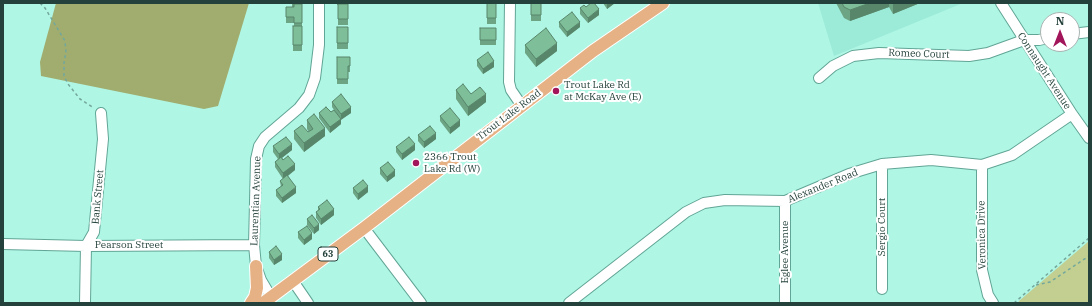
<!DOCTYPE html>
<html>
<head>
<meta charset="utf-8">
<style>
  body { margin:0 }
  #map { position:relative; width:1092px; height:306px; overflow:hidden; background:#b0f6e5; font-family:"IBM Plex Serif",serif }
  canvas { display:block }
  .frame { position:absolute; inset:0; border:4px solid #25413b; pointer-events:none }
  .north { position:absolute; left:1040px; top:12px; width:40px; height:40px; box-sizing:border-box; background:#fff; border:1px solid #a8b3b1; border-radius:50%; rotate:0deg; font-size:11px; font-weight:700; line-height:16px; text-align:center; color:#25413b }
  .north::after { content:''; display:block; margin:auto; width:14px; height:18px; background:#a2155b; clip-path:polygon(50% 0,100% 100%,50% 72%,0 100%) }
</style>
</head>
<body>
<div id="map">
<canvas width="1092" height="306"></canvas>
<div class="frame"></div>
<div class="north">N</div>
</div>
<script>
const ctx = document.querySelector('canvas').getContext('2d');
ctx.lineJoin = 'round';
function fill(path, color) {
  ctx.fillStyle = color;
  ctx.fill(path, 'evenodd');
}
function toPath(rows) {
  const path = new Path2D();
  for (const r of rows) {
    path.moveTo(r[0], r[1]);
    for (let i = 2; i < r.length; i += 2) path.lineTo(r[i], r[i + 1]);
  }
  return path;
}
function stroke(path, color, width, dash) {
  ctx.strokeStyle = color;
  ctx.lineWidth = width;
  ctx.lineCap = dash ? 'butt' : 'round';
  ctx.setLineDash(dash || []);
  ctx.stroke(path);
}
function drawText(font, color, halo, rows, align = 'center') {
  ctx.font = font + ' "IBM Plex Serif",serif';
  ctx.lineWidth = 4;
  ctx.setLineDash([]);
  ctx.textBaseline = 'middle';
  ctx.strokeStyle = halo;
  ctx.fillStyle = color;
  for (const [text, x, y, turn = 0] of rows) {
    ctx.save();
    ctx.translate(x, y);
    ctx.rotate((+turn || 0) * Math.PI / 180);
    ctx.textAlign = isNaN(turn) ? turn : align;
    if (halo) ctx.strokeText(text, 0, 0);
    ctx.fillText(text, 0, 0);
    ctx.restore();
  }
}
fill(toPath([
  [818,3,963,3,834,56]
]), '#9bebd8');
fill(toPath([
  [1089,241,1089,303,1018,303,1019,301]
]), '#c2cf90');
fill(toPath([
  [56,3,249,3,218,106,204,109,41,76,40,62]
]), '#a0ad6e');
const minor = toPath([
  [510,3,509,82,511,90,522,106],
  [1001,3,1072,114,1089,138],
  [1072,34,1089,32],
  [819,78,833,66,853,56,879,53,969,56,988,53,1024,40,1039,40,1048,38],
  [982,165,982,270,988,295,993,303],
  [364,228,421,303],
  [3,244,86,246,254,245],
  [293,281,308,303],
  [882,289,882,164],
  [271,297,261,280,256,266,254,245,256,159,259,146,265,137,299,108,309,95,315,78,319,45,319,3],
  [85,303,86,246,94,232,103,139,101,113],
  [569,303,686,212,704,203,725,200,785,201,849,174,882,164,931,160,982,165,1012,155,1072,114],
  [785,303,785,201]
]);
const major = toPath([
  [251,303,255,297,257,288,256,266],
  [263,303,364,228,593,51,663,3]
]);
stroke(minor, '#61a596', 12);
stroke(major, '#fff', 14);
stroke(toPath([
  [40,3,45,8,65,41,66,52,64,63,64,76,68,84,80,99,94,108],
  [1036,285,1050,282,1089,256],
  [1014,303,1089,238]
]), '#73a79b', 1.5, [3, 3]);
stroke(minor, '#fff', 10);
stroke(major, '#e6b285', 12);
fill(toPath([
  [292,3,301,3,301,4,302,4,302,51,293,51,293,26,294,26,294,23,286,23,286,7,292,7],
  [337,3,348,3,348,25,338,25,338,5,337,5],
  [470,3,496,3,496,24,487,24,487,4,470,4],
  [531,3,541,3,541,21,531,21],
  [603,3,615,3,607,9],
  [836,3,920,3,893,14,889,7,850,21,844,18],
  [586,7,599,15,588,23,580,14,580,8],
  [559,22,580,27,567,37,559,27],
  [337,27,348,27,348,49,337,49],
  [480,28,496,28,496,45,480,45],
  [525,45,557,51,536,67,525,53],
  [337,57,350,57,350,72,348,72,348,84,337,84],
  [477,60,494,67,483,74,477,66],
  [456,90,471,94,486,102,468,116,456,99],
  [332,102,351,113,341,119,341,124,330,133,319,118,319,113,331,112,334,110,332,107],
  [440,116,460,126,450,134,440,121],
  [307,120,325,136,304,152,294,139,294,131,308,132,309,132,307,129],
  [418,135,436,139,424,148,418,141],
  [273,146,292,150,282,158,295,170,288,176,296,193,282,203,276,196,276,190,281,187,280,181,283,179,275,167,275,162,278,159,273,152],
  [396,147,415,150,402,160,396,152],
  [380,168,395,176,387,182,380,174],
  [353,188,368,192,358,200,353,193],
  [318,207,334,215,321,225,316,218,316,212,318,211],
  [307,219,319,230,314,234,307,225],
  [298,232,312,239,304,245,298,238],
  [269,252,282,260,274,265,269,258]
]), '#6ca484');
fill(toPath([
  [607,3,615,3,607,9],
  [870,3,889,3,889,7,850,21,850,10],
  [893,3,920,3,893,14],
  [599,9,599,15,588,23,588,18],
  [580,22,580,27,567,37,567,32],
  [557,43,557,51,536,67,536,59],
  [494,61,494,67,483,74,483,69],
  [486,94,486,102,468,116,468,107],
  [351,107,351,113,341,120,341,114],
  [341,119,341,124,330,133,330,127],
  [460,120,460,126,450,134,450,128],
  [325,128,325,136,304,152,304,143],
  [436,133,436,139,424,148,424,142],
  [292,144,292,150,279,160,279,154],
  [415,144,415,150,402,160,402,154],
  [295,164,295,170,283,179,283,173],
  [395,170,395,176,387,182,387,177],
  [368,186,368,192,358,200,358,194],
  [296,187,296,193,282,203,282,198],
  [334,209,334,215,321,225,321,219],
  [319,224,319,230,314,234,314,228],
  [312,233,312,239,304,245,304,240],
  [282,254,282,260,274,265,274,260]
]), '#58866b');
const building = toPath([
  [487,3,496,3,496,18,487,18,487,3],
  [531,3,541,3,541,15,531,15,531,3],
  [591,3,594,3,599,9,588,18,580,8,584,5,586,7,591,3],
  [842,3,870,3,850,10,844,7,842,3],
  [294,4,302,4,302,23,294,23,294,17,286,17,286,7,294,7,294,4],
  [338,4,348,4,348,19,338,19,338,4],
  [572,12,580,22,567,32,559,22,572,12],
  [293,26,302,26,302,45,293,45,293,26],
  [337,27,348,27,348,43,337,43,337,27],
  [480,28,496,28,496,40,480,40,480,28],
  [546,28,557,43,536,59,525,45,546,28],
  [488,52,494,61,483,69,477,60,488,52],
  [337,57,350,57,350,66,348,66,348,79,337,79,337,57],
  [463,84,471,94,480,87,486,94,468,107,456,90,463,84],
  [341,94,351,107,341,114,332,102,341,94],
  [326,107,331,112,334,110,341,119,330,127,319,113,326,107],
  [450,108,460,120,450,128,440,116,450,108],
  [314,114,325,128,304,143,294,131,302,125,308,132,313,129,307,120,314,114],
  [430,126,436,133,424,142,418,135,430,126],
  [286,137,292,144,279,154,273,146,286,137],
  [409,137,415,144,402,154,396,147,409,137],
  [288,156,295,164,283,173,275,162,281,157,283,160,288,156],
  [388,162,395,170,387,177,380,168,388,162],
  [287,175,296,187,282,198,276,190,283,185,280,181,287,175],
  [363,180,368,186,358,194,353,188,363,180],
  [327,200,334,209,321,219,316,212,320,209,318,207,327,200],
  [312,215,319,224,314,228,307,219,312,215],
  [307,226,312,233,304,240,298,232,307,226],
  [276,246,282,254,274,260,269,252,276,246]
]);
fill(building, '#7ebf99');
stroke(building, '#58866b', 1);
for (const [x, y, r, color] of [
  [556,91,4,"#a2155b"],
  [416,163,4,"#a2155b"]
]) {
  const dot = new Path2D();
  dot.arc(x, y, r, 0, 2 * Math.PI);
  ctx.fillStyle = color;
  ctx.fill(dot);
  stroke(dot, '#fff', 1.5);
}
for (const [x, y, w] of [
  [328,254,20]
]) {
  const box = new Path2D();
  box.roundRect(x - w / 2, y - 7, w, 14, 3);
  ctx.fillStyle = '#fff';
  ctx.fill(box);
  stroke(box, '#25413b', 1);
}
drawText('bold 9px', '#25413b', null, [
  ["63",328,254]
]);
drawText('10px', '#25413b', '#fff', [
  ["Romeo Court",919,54,2],
  ["Connaught Avenue",1044,71,57],
  ["Trout Lake Road",509,115,-37],
  ["Alexander Road",823,186,-22],
  ["Bank Street",98,197,-85],
  ["Laurentian Avenue",256,201,-88],
  ["Sergio Court",882,227,-90],
  ["Veronica Drive",982,235,-91],
  ["Pearson Street",129,245],
  ["Eglee Avenue",785,252,-90]
]);
drawText('10px', '#25413b', '#fff', [
  ["Trout Lake Rd",564,85],
  ["at McKay Ave (E)",564,97],
  ["2366 Trout",424,157],
  ["Lake Rd (W)",424,169]
], 'left');
</script>
</body>
</html>
